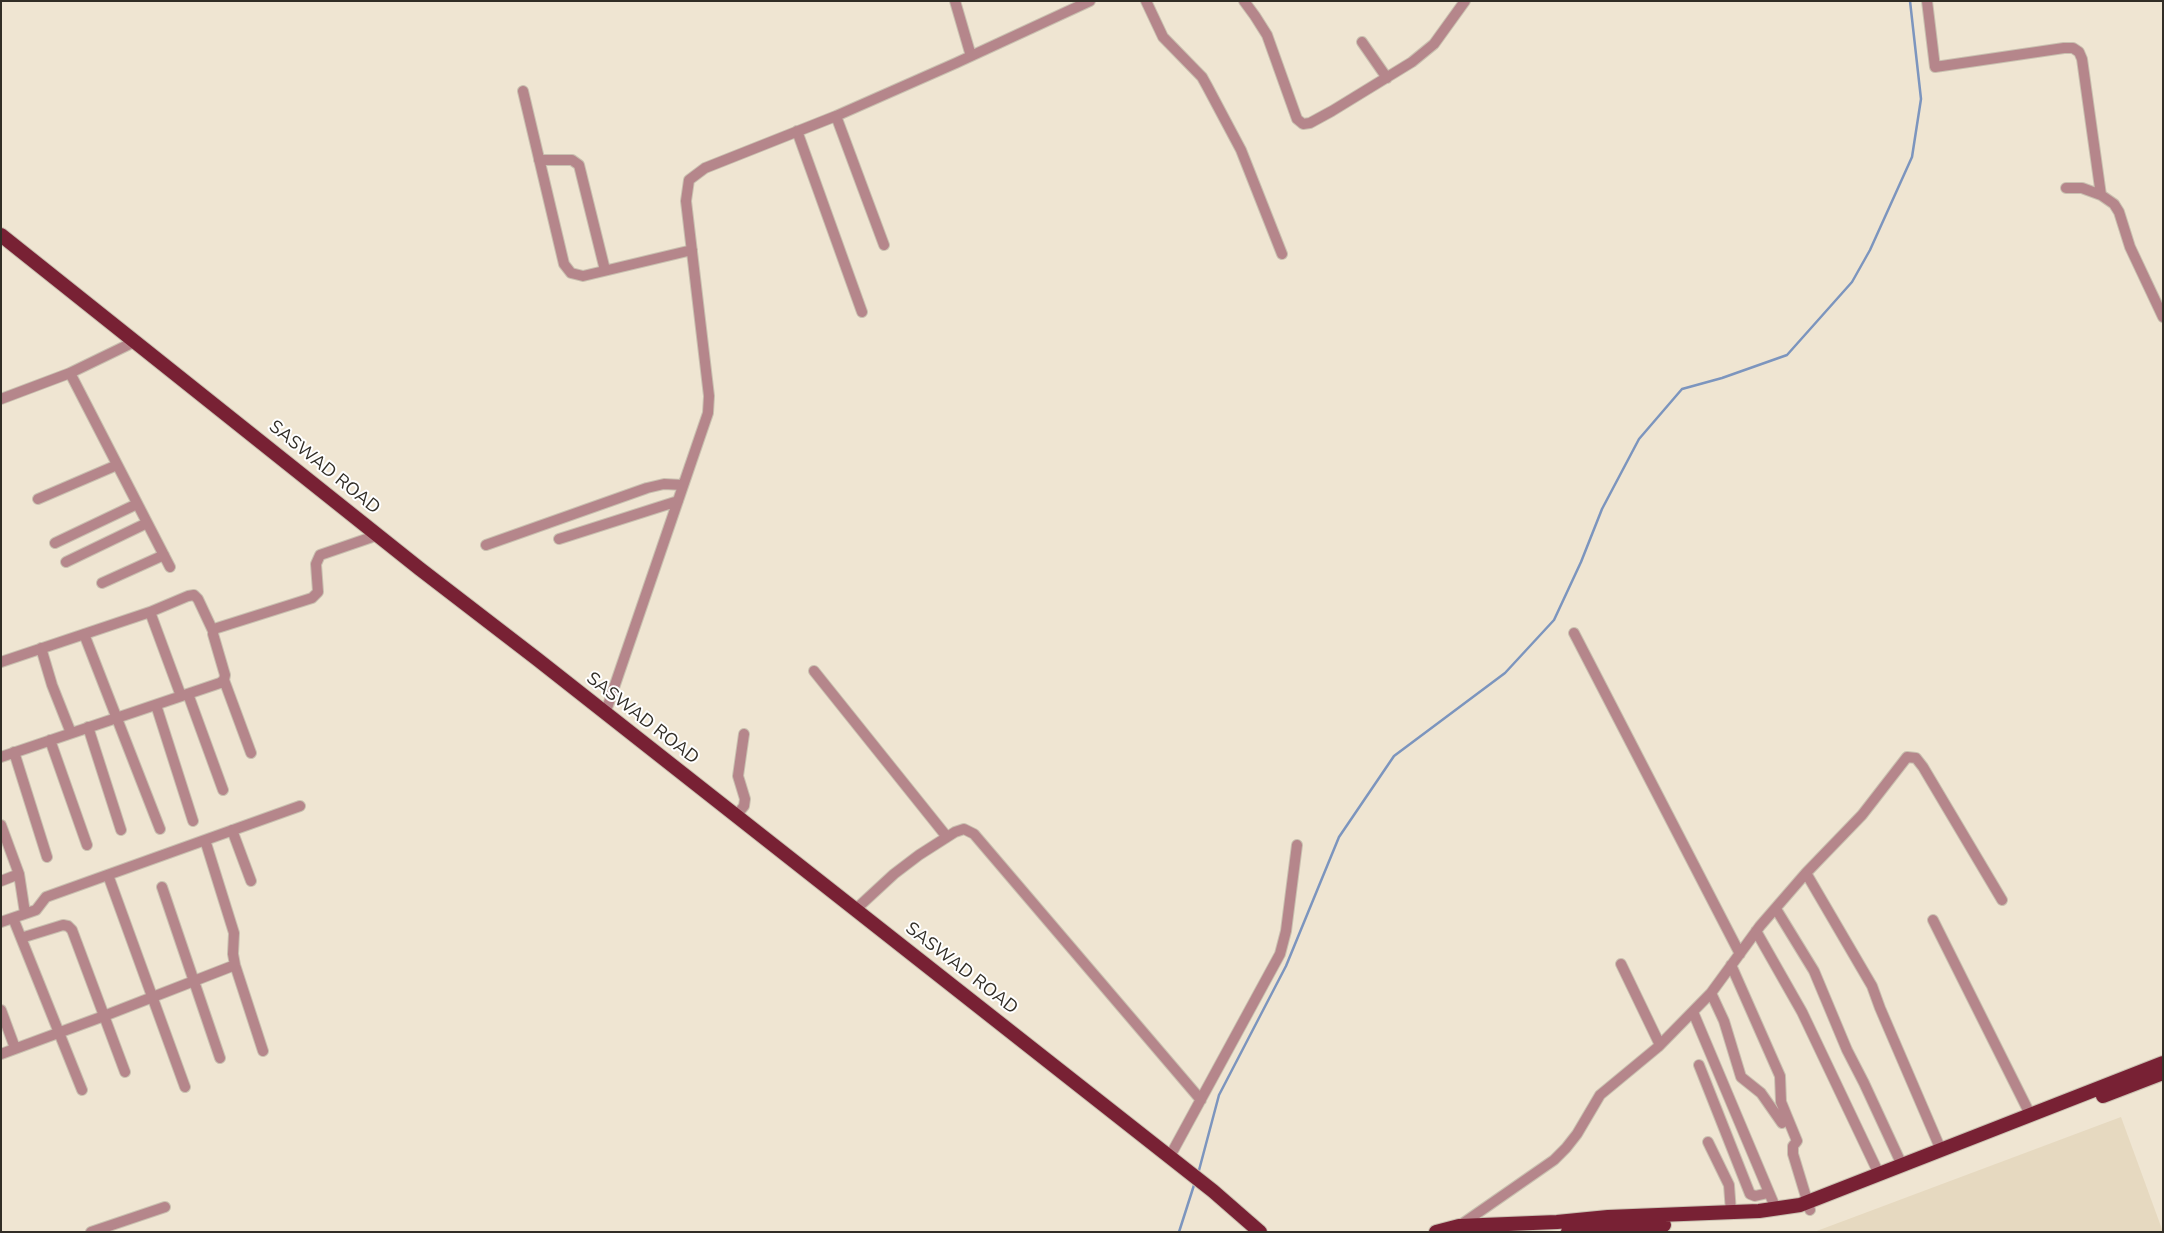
<!DOCTYPE html>
<html>
<head>
<meta charset="utf-8">
<style>
  body { margin:0 }
  #map { position:relative; width:2164px; height:1233px; overflow:hidden; background:#efe5d2; font-family:"Nunito Sans",sans-serif }
  canvas { display:block }
  .frame { position:absolute; inset:0; border:2px solid #312d26; pointer-events:none }
</style>
</head>
<body>
<div id="map">
<canvas width="2164" height="1233"></canvas>
<div class="frame"></div>
</div>
<script>
const ctx = document.querySelector('canvas').getContext('2d');
ctx.lineJoin = 'round';
function fill(path, color) {
  ctx.fillStyle = color;
  ctx.fill(path, 'evenodd');
}
function toPath(rows) {
  const path = new Path2D();
  for (const r of rows) {
    path.moveTo(r[0], r[1]);
    for (let i = 2; i < r.length; i += 2) path.lineTo(r[i], r[i + 1]);
  }
  return path;
}
function stroke(path, color, width, dash) {
  ctx.strokeStyle = color;
  ctx.lineWidth = width;
  ctx.lineCap = dash ? 'butt' : 'round';
  ctx.setLineDash(dash || []);
  ctx.stroke(path);
}
function drawText(font, color, halo, rows, align = 'center') {
  ctx.font = font + ' "Nunito Sans",sans-serif';
  ctx.lineWidth = 4;
  ctx.setLineDash([]);
  ctx.textBaseline = 'middle';
  ctx.strokeStyle = halo;
  ctx.fillStyle = color;
  for (const [text, x, y, turn = 0] of rows) {
    ctx.save();
    ctx.translate(x, y);
    ctx.rotate((+turn || 0) * Math.PI / 180);
    ctx.textAlign = isNaN(turn) ? turn : align;
    if (halo) ctx.strokeText(text, 0, 0);
    ctx.fillText(text, 0, 0);
    ctx.restore();
  }
}
fill(toPath([
  [2121,1117,2163,1232,1814,1232]
]), '#e6d9c0');
stroke(toPath([
  [1198,1174,1219,1095,1286,966,1339,837,1394,756,1505,673,1554,620,1581,562,1602,509,1639,439,1682,389,1722,378,1787,355,1852,282,1870,250,1912,157,1921,99,1910,1],
  [1179,1232,1195,1182]
]), '#7c95be', 2.5);
const minor = toPath([
  [955,1,971,56],
  [1146,1,1163,37,1202,77,1207,86,1241,150,1282,254],
  [1244,1,1255,16,1267,35,1297,119,1303,124,1310,123,1332,111,1412,62,1434,44,1465,1],
  [1927,1,1935,67,2064,48,2073,48,2079,52,2082,59,2101,195],
  [1362,42,1387,78],
  [523,91,564,264,571,273,583,276,692,250],
  [836,116,884,245],
  [797,131,862,312],
  [539,160,572,160,579,165,605,270],
  [2066,188,2082,188,2101,195,2114,204,2119,212,2130,247,2163,317],
  [70,373,170,567],
  [1,399,70,373,136,341],
  [38,499,117,465],
  [559,539,678,501],
  [55,543,137,504],
  [486,545,647,488,664,484,683,485],
  [66,562,147,523],
  [102,583,164,555],
  [150,612,181,696],
  [1574,633,1740,954],
  [84,634,160,829],
  [41,648,52,685,71,733],
  [1,662,150,612,188,596,194,595,198,599,213,631],
  [814,671,947,837],
  [224,680,251,753],
  [188,694,223,790],
  [156,705,193,821],
  [605,714,708,413,709,396,686,201,689,180,705,168,836,116,956,63,1090,1],
  [88,727,121,830],
  [50,740,87,845],
  [14,752,47,857],
  [1,757,220,683,224,680,225,675,213,634,214,629,312,598,318,592,316,564,320,555,378,535],
  [736,816,744,806,745,799,738,776,744,734],
  [1,825,19,874,25,913],
  [232,830,251,881],
  [205,840,234,933,233,954,235,965,263,1051],
  [1806,873,1872,986,1880,1008,1941,1150],
  [108,875,185,1087],
  [1,881,19,874],
  [162,887,220,1058],
  [1776,909,1814,971,1847,1050,1864,1083,1902,1165],
  [855,910,894,874,919,855,955,832,964,829,974,834,1201,1100],
  [13,918,82,1090],
  [1933,920,2030,1114],
  [1,922,36,910,46,897,300,806],
  [1756,931,1802,1012,1879,1174],
  [21,938,63,925,68,926,72,930,125,1072],
  [1621,964,1660,1045],
  [1731,965,1780,1076,1781,1102,1797,1141,1793,1146,1793,1154,1810,1210],
  [1711,993,1724,1021,1741,1077,1761,1093,1782,1123],
  [1,1010,15,1048],
  [1693,1012,1776,1209],
  [1,1054,104,1016,235,965],
  [1699,1065,1750,1194,1755,1196,1768,1193],
  [1708,1142,1729,1185,1731,1212],
  [1169,1158,1280,954,1286,931,1297,845],
  [1459,1226,1554,1160,1566,1148,1577,1134,1600,1095,1658,1047,1711,993,1760,926,1806,873,1862,815,1907,757,1916,758,1923,767,2002,900],
  [91,1232,165,1207]
]);
const trunk = toPath([
  [1,235,420,569,537,659,1213,1191,1260,1232],
  [2103,1096,2163,1073],
  [1436,1232,1459,1226,1557,1222,1608,1217,1759,1211,1800,1205,2163,1063],
  [1568,1232,1664,1225]
]);
stroke(minor, '#c9c0b0', 12);
stroke(trunk, '#c9c0b0', 16);
stroke(minor, '#b5868b', 10);
stroke(trunk, '#782134', 14);
drawText('18px', '#312d26', '#fff', [
  ["SASWAD ROAD",324,468,39],
  ["SASWAD ROAD",642,719,38],
  ["SASWAD ROAD",961,969,38]
]);
</script>
</body>
</html>
